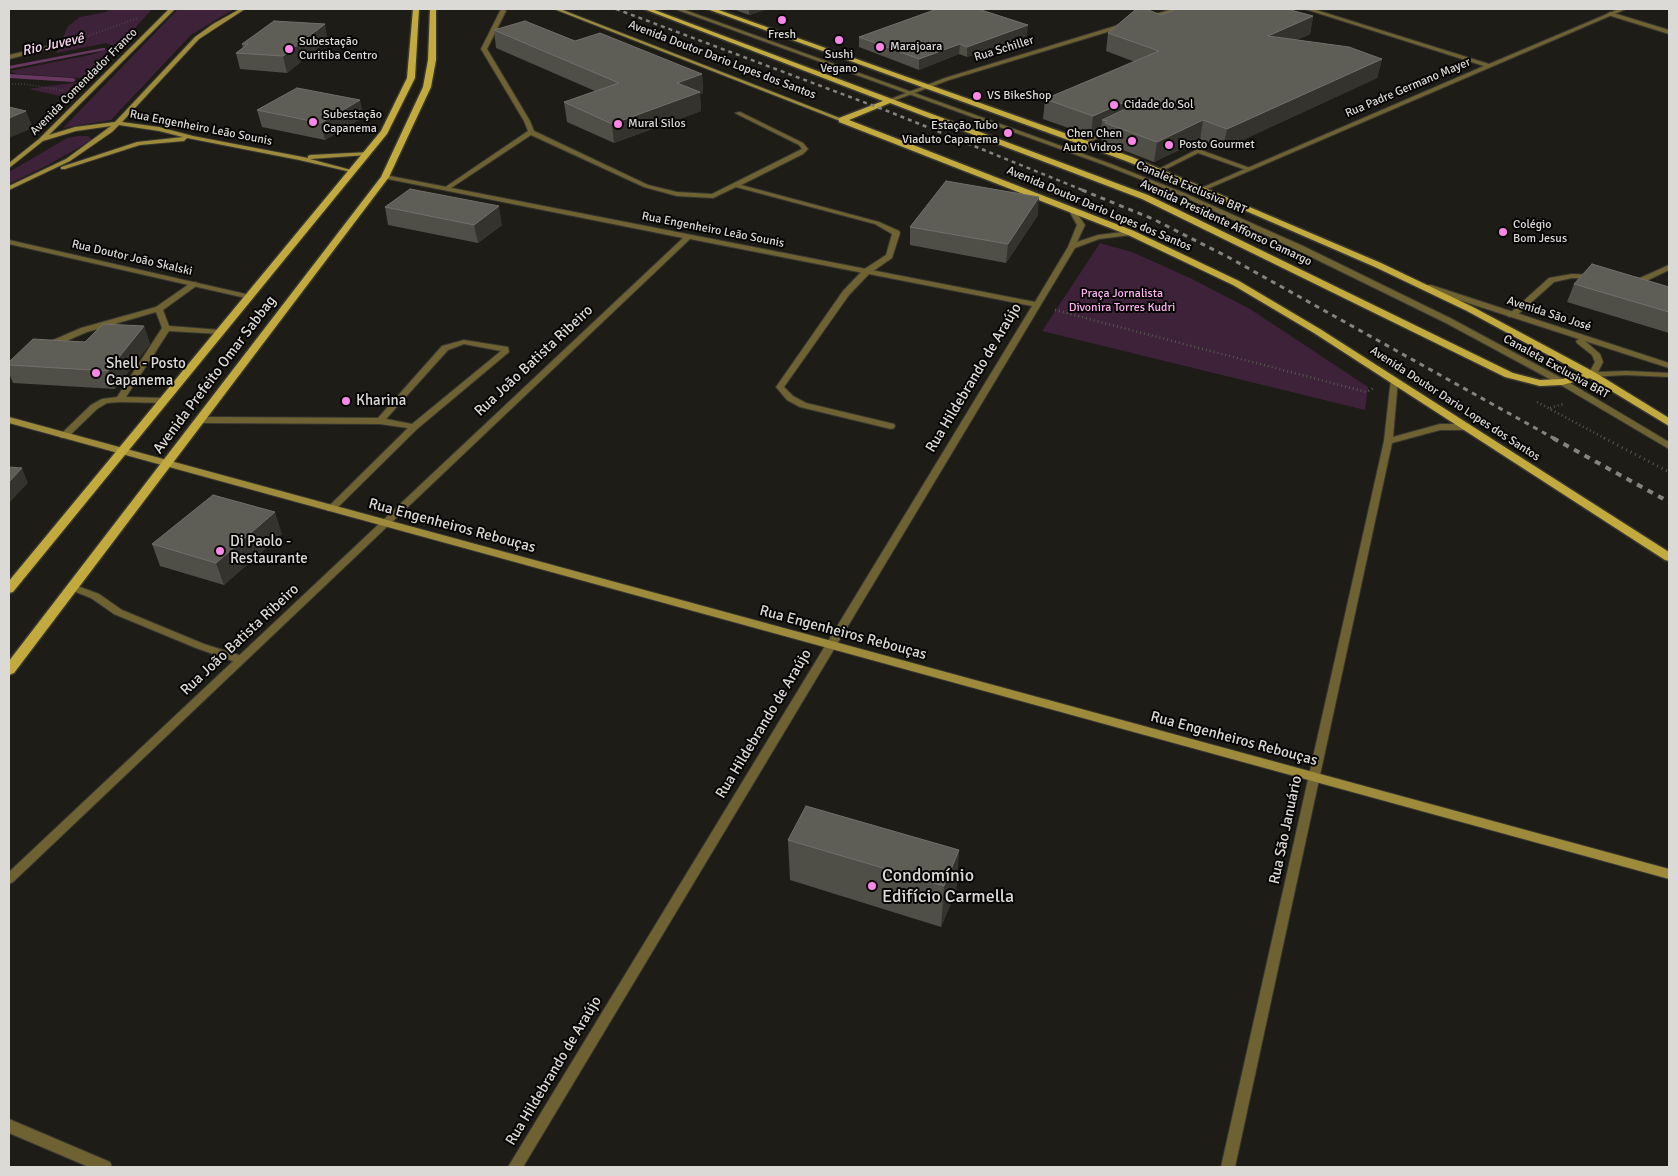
<!DOCTYPE html>
<html>
<head>
<meta charset="utf-8">
<style>
  body { margin:0 }
  #map { position:relative; width:1678px; height:1176px; overflow:hidden; background:#1d1c16; font-family:Signika,sans-serif }
  canvas { display:block }
  .frame { position:absolute; inset:0; border:10px solid #dbdad6; pointer-events:none }
</style>
</head>
<body>
<div id="map">
<canvas width="1678" height="1176"></canvas>
<div class="frame"></div>
</div>
<script>
const ctx = document.querySelector('canvas').getContext('2d');
ctx.lineJoin = 'round';
function fill(path, color) {
  ctx.fillStyle = color;
  ctx.fill(path, 'evenodd');
}
function toPath(rows) {
  const path = new Path2D();
  for (const r of rows) {
    path.moveTo(r[0], r[1]);
    for (let i = 2; i < r.length; i += 2) path.lineTo(r[i], r[i + 1]);
  }
  return path;
}
function stroke(path, color, width, dash) {
  ctx.strokeStyle = color;
  ctx.lineWidth = width;
  ctx.lineCap = dash ? 'butt' : 'round';
  ctx.setLineDash(dash || []);
  ctx.stroke(path);
}
function drawText(font, color, halo, rows, align = 'center') {
  ctx.font = font + ' Signika,sans-serif';
  ctx.lineWidth = 4;
  ctx.setLineDash([]);
  ctx.textBaseline = 'middle';
  ctx.strokeStyle = halo;
  ctx.fillStyle = color;
  for (const [text, x, y, turn = 0] of rows) {
    ctx.save();
    ctx.translate(x, y);
    ctx.rotate((+turn || 0) * Math.PI / 180);
    ctx.textAlign = isNaN(turn) ? turn : align;
    if (halo) ctx.strokeText(text, 0, 0);
    ctx.fillText(text, 0, 0);
    ctx.restore();
  }
}
fill(toPath([
  [110,9,152,9,119,46,64,97,28,89,78,82,82,78,16,74,10,71,90,55,113,47,107,43,56,53,68,26,80,17,106,12],
  [178,9,234,9,191,35,111,120,63,128],
  [78,136,88,136,92,140,48,165,9,184,9,172,67,138],
  [1100,243,1132,252,1192,279,1250,309,1368,387,1365,410,1042,331]
]), '#3e2239');
fill(toPath([
  [103,48,105,48,105,50,9,69,9,66,103,48],
  [9,74,73,78,76,80,73,82,9,78,9,74]
]), '#683861');
const service = toPath([
  [503,9,506,11,487,49,530,121,534,131,648,185,677,192,712,194,802,149,799,145,735,113,740,112,803,143,808,149,803,154,741,185,879,222,899,231,900,233,892,258,869,274,849,295,784,387,793,396,806,403,894,424,895,426,894,428,891,429,800,407,787,400,776,387,843,291,863,270,886,255,892,234,875,224,736,187,713,198,677,196,644,187,531,135,448,190,444,190,444,188,528,131,524,121,481,49,500,11,503,9],
  [675,9,682,9,1111,164,1184,193,1303,246,1452,319,1565,380,1669,442,1669,449,1559,384,1446,323,1297,250,1180,195,1107,166,675,9],
  [1610,12,1669,30,1669,34,1608,15,1607,14,1610,12],
  [1111,128,1113,129,1113,131,1085,144,1080,143,1111,128],
  [1198,149,1250,168,1251,169,1246,170,1198,153,1160,172,1155,171,1198,149],
  [1669,265,1669,270,1644,282,1631,281,1627,279,1631,277,1640,278,1669,265],
  [1572,274,1594,275,1598,277,1594,279,1572,278,1554,282,1515,317,1509,317,1508,315,1549,278,1572,274],
  [192,282,195,282,199,284,163,310,169,326,221,330,225,332,221,334,169,331,126,397,164,398,167,399,167,403,120,402,107,403,97,409,67,438,61,438,60,436,61,434,91,405,102,399,117,397,162,328,156,312,87,332,50,348,44,348,44,344,81,328,156,307,192,282],
  [464,340,508,347,509,352,417,429,334,511,328,511,326,509,408,428,380,424,202,423,198,420,202,417,378,418,442,346,464,340],
  [464,344,501,351,412,424,386,419,448,350,464,344],
  [72,584,99,594,122,610,204,644,245,657,246,660,241,664,196,648,114,614,91,598,68,589,67,587,68,585,72,584]
]);
const minor = toPath([
  [56,44,59,46,58,47,9,59,9,55,56,44],
  [385,175,1035,302,1068,247,1077,225,1068,209,1069,208,1073,208,1085,225,1077,242,1098,235,1131,231,1135,233,1131,235,1099,239,1075,248,523,1167,508,1167,1032,306,690,239,13,882,9,884,9,872,683,238,383,178,382,177,385,175],
  [9,240,250,295,254,297,250,299,9,244,9,240],
  [1391,378,1397,378,1398,380,1393,437,1440,424,1467,424,1471,427,1467,430,1440,430,1392,443,1235,1167,1221,1167,1384,441,1391,378]
]);
const tertiary = toPath([
  [1172,9,1180,9,1146,20,1143,18,1172,9],
  [1305,9,1313,9,1489,64,1619,9,1626,9,1205,190,1201,190,1201,188,1484,66,1305,9],
  [1125,23,1128,25,1127,26,949,80,893,101,888,100,945,78,1125,23],
  [1425,285,1431,285,1669,363,1669,368,1585,341,1600,354,1603,362,1598,372,1626,371,1669,373,1669,377,1626,375,1589,377,1588,375,1595,362,1592,355,1577,343,1576,341,1579,339,1425,289,1425,285],
  [9,1119,110,1162,112,1167,89,1167,9,1133,9,1119]
]);
const secondary = toPath([
  [169,9,175,9,49,135,75,127,115,122,195,37,213,24,240,9,245,9,199,39,122,122,159,127,193,136,308,158,308,156,310,155,370,152,371,153,368,155,310,159,355,171,355,173,299,160,187,138,184,141,140,145,65,169,61,169,61,167,137,142,183,137,159,131,119,125,112,132,70,161,9,190,9,186,66,159,111,126,76,131,43,141,9,168,9,163,39,139,169,9],
  [554,9,560,9,845,120,840,121,554,9],
  [9,417,1669,869,1669,879,9,423,9,417]
]);
const primary = toPath([
  [413,9,419,9,415,78,387,134,13,592,9,593,9,581,381,131,407,78,413,9],
  [430,9,436,9,436,60,431,87,389,177,14,673,9,675,9,661,381,177,423,87,428,60,430,9],
  [644,9,652,9,1148,195,1513,373,1540,380,1562,379,1583,374,1467,311,1375,267,1200,191,1126,161,707,9,716,9,1132,157,1381,263,1473,307,1596,373,1669,418,1669,426,1590,378,1562,385,1540,386,1505,377,1142,199,890,103,849,120,1134,231,1239,281,1320,329,1669,552,1669,561,1665,560,1314,333,1233,285,1128,235,839,122,839,118,883,101,644,9]
]);
stroke(service, '#383731', 2);
stroke(minor, '#383731', 2);
stroke(tertiary, '#383731', 2);
stroke(secondary, '#383731', 2);
stroke(primary, '#383731', 3);
stroke(toPath([
  [71,42,138,18],
  [9,84,24,84,65,91]
]), '#585752', 2, [0.5, 2.5]);
stroke(toPath([
  [1055,310,1366,392,1374,388],
  [1537,402,1606,439],
  [1550,408,1563,404]
]), '#585752', 2.5, [1, 3]);
stroke(toPath([
  [1604,438,1669,472]
]), '#585752', 3, [1, 4]);
fill(service, '#6e6233');
fill(minor, '#6e6233');
fill(tertiary, '#6e6233');
fill(secondary, '#9d8b3b');
fill(primary, '#c2aa3f');
stroke(toPath([
  [616,9,890,112,1085,191]
]), '#84837e', 2.5, [4, 4]);
stroke(toPath([
  [1082,190,1153,219,1228,257,1555,439]
]), '#84837e', 3, [5, 5]);
stroke(toPath([
  [1553,438,1669,502]
]), '#84837e', 4, [6, 6]);
fill(toPath([
  [733,9,768,9,749,15],
  [1161,15,1313,16,1310,34,1297,40,1382,59,1377,78,1223,149,1200,140,1154,162,1102,142,1103,140,1100,139,1101,131,1091,136,1043,119,1045,99,1135,62,1106,51,1108,33],
  [494,30,575,41,702,74,703,93,700,94,701,111,614,143,567,122,564,102,595,91,496,48],
  [1027,36,967,57,959,54,919,70,859,47,859,37],
  [328,40,287,73,240,69,236,53,243,48,242,44],
  [257,110,364,117,325,140,262,127],
  [385,207,502,225,478,243,388,225],
  [1038,215,1006,263,910,245,910,227],
  [1574,284,1669,287,1669,333,1567,302],
  [144,326,150,344,115,389,13,383,9,373,9,362,85,342],
  [282,534,224,585,160,566,152,544],
  [788,840,959,850,956,891,941,927,790,880]
]), '#4f4e47');
fill(toPath([
  [749,9,768,9,749,15],
  [1313,16,1310,34,1265,54,1268,36],
  [325,24,328,40,287,73,283,56],
  [1028,25,1027,36,967,57,967,47],
  [960,44,959,54,919,70,919,59],
  [1382,59,1377,78,1223,149,1227,129],
  [702,74,703,93,700,94,701,111,614,143,612,124,677,83],
  [1136,97,1133,116,1107,121,1102,120,1101,131,1091,136,1093,116],
  [360,100,364,117,325,140,321,123],
  [26,111,33,128,9,138,9,118],
  [1203,120,1200,140,1154,162,1157,142],
  [1039,197,1038,215,1006,263,1008,244],
  [499,206,502,225,478,243,474,225],
  [144,326,150,344,115,389,108,371],
  [22,468,28,483,9,503,9,482],
  [275,512,282,534,224,585,216,563],
  [959,850,956,891,941,927,944,886]
]), '#34332d');
const building = toPath([
  [937,9,978,9,1028,25,967,47,960,44,919,59,859,37,937,9],
  [1146,9,1161,15,1177,9,1287,9,1313,16,1268,36,1349,47,1382,59,1227,129,1203,120,1157,142,1105,123,1107,121,1102,120,1142,101,1142,98,1136,97,1093,116,1045,99,1159,51,1108,33,1135,10,1146,9],
  [274,21,325,24,283,56,236,53,248,44,242,44,274,21],
  [525,21,575,41,600,33,702,74,677,83,700,92,612,124,564,102,619,83,494,30,525,21],
  [297,88,360,100,321,123,257,110,297,88],
  [9,107,26,111,9,118,9,107],
  [946,181,1039,197,1008,244,910,227,946,181],
  [410,189,499,206,474,225,385,207,410,189],
  [1592,264,1669,287,1669,312,1574,284,1592,264],
  [103,324,144,326,108,371,9,365,9,362,33,339,85,342,103,324],
  [9,467,22,468,9,482,9,467],
  [213,495,275,512,216,563,152,544,213,495],
  [806,806,959,850,944,886,788,840,806,806]
]);
fill(building, '#5e5d56');
stroke(building, '#71706a', 1);
for (const [x, y, r, color] of [
  [782,20,5,"#fa87e8"],
  [839,40,5,"#fa87e8"],
  [880,47,5,"#fa87e8"],
  [289,49,5,"#fa87e8"],
  [977,96,5,"#fa87e8"],
  [1114,105,5,"#fa87e8"],
  [313,122,5,"#fa87e8"],
  [618,124,5,"#fa87e8"],
  [1008,133,5,"#fa87e8"],
  [1132,141,5,"#fa87e8"],
  [1169,145,5,"#fa87e8"],
  [1503,232,5,"#fa87e8"],
  [96,373,5,"#fa87e8"],
  [346,401,5,"#fa87e8"],
  [220,551,5,"#fa87e8"],
  [872,886,5,"#fa87e8"]
]) {
  const dot = new Path2D();
  dot.arc(x, y, r, 0, 2 * Math.PI);
  ctx.fillStyle = color;
  ctx.fill(dot);
  stroke(dot, '#070605', 2);
}
drawText('12px', '#dbdad6', '#070605', [
  ["Fresh",782,35,"center"],
  ["Subestação",299,42],
  ["Curitiba Centro",299,56],
  ["Marajoara",890,47],
  ["Sushi",839,55,"center"],
  ["Vegano",839,69,"center"],
  ["VS BikeShop",987,96],
  ["Cidade do Sol",1124,105],
  ["Subestação",323,115],
  ["Capanema",323,129],
  ["Mural Silos",628,124],
  ["Estação Tubo",998,126,"right"],
  ["Viaduto Capanema",998,140,"right"],
  ["Chen Chen",1122,134,"right"],
  ["Auto Vidros",1122,148,"right"],
  ["Posto Gourmet",1179,145],
  ["Colégio",1513,225],
  ["Bom Jesus",1513,239]
], 'left');
drawText('12px', '#dbdad6', '#070605', [
  ["Rua Schiller",1004,49,-17],
  ["Avenida Doutor Dario Lopes dos Santos",722,60,21],
  ["Avenida Comendador Franco",84,82,-45],
  ["Rua Padre Germano Mayer",1408,88,-23],
  ["Rua Engenheiro Leão Sounis",201,128,11],
  ["Canaleta Exclusiva BRT",1191,188,23],
  ["Avenida Doutor Dario Lopes dos Santos",1099,209,23],
  ["Avenida Presidente Affonso Camargo",1226,223,25],
  ["Rua Engenheiro Leão Sounis",713,230,11],
  ["Rua Doutor João Skalski",132,258,13],
  ["Avenida São José",1549,314,18],
  ["Canaleta Exclusiva BRT",1556,367,29],
  ["Avenida Doutor Dario Lopes dos Santos",1455,404,33]
]);
drawText('12px', '#ffb2f1', '#070605', [
  ["Praça Jornalista",1122,294],
  ["Divonira Torres Kudri",1122,308]
]);
drawText('italic 14px', '#f9d9f2', '#070605', [
  ["Rio Juvevê",53,45,-12]
]);
drawText('15px', '#dbdad6', '#070605', [
  ["Rua João Batista Ribeiro",534,361,-43],
  ["Avenida Prefeito Omar Sabbag",215,375,-53],
  ["Rua Hildebrando de Araújo",974,378,-59],
  ["Rua Engenheiros Rebouças",452,526,15],
  ["Rua Engenheiros Rebouças",843,633,15],
  ["Rua João Batista Ribeiro",240,640,-43],
  ["Rua Hildebrando de Araújo",764,724,-59],
  ["Rua Engenheiros Rebouças",1234,739,15],
  ["Rua São Januário",1286,830,-78],
  ["Rua Hildebrando de Araújo",554,1071,-59]
]);
drawText('15px', '#dbdad6', '#070605', [
  ["Shell - Posto",106,364],
  ["Capanema",106,381],
  ["Kharina",356,401],
  ["Di Paolo -",230,542],
  ["Restaurante",230,559]
], 'left');
drawText('18px', '#dbdad6', '#070605', [
  ["Condomínio",882,876],
  ["Edifício Carmella",882,897]
], 'left');
</script>
</body>
</html>
